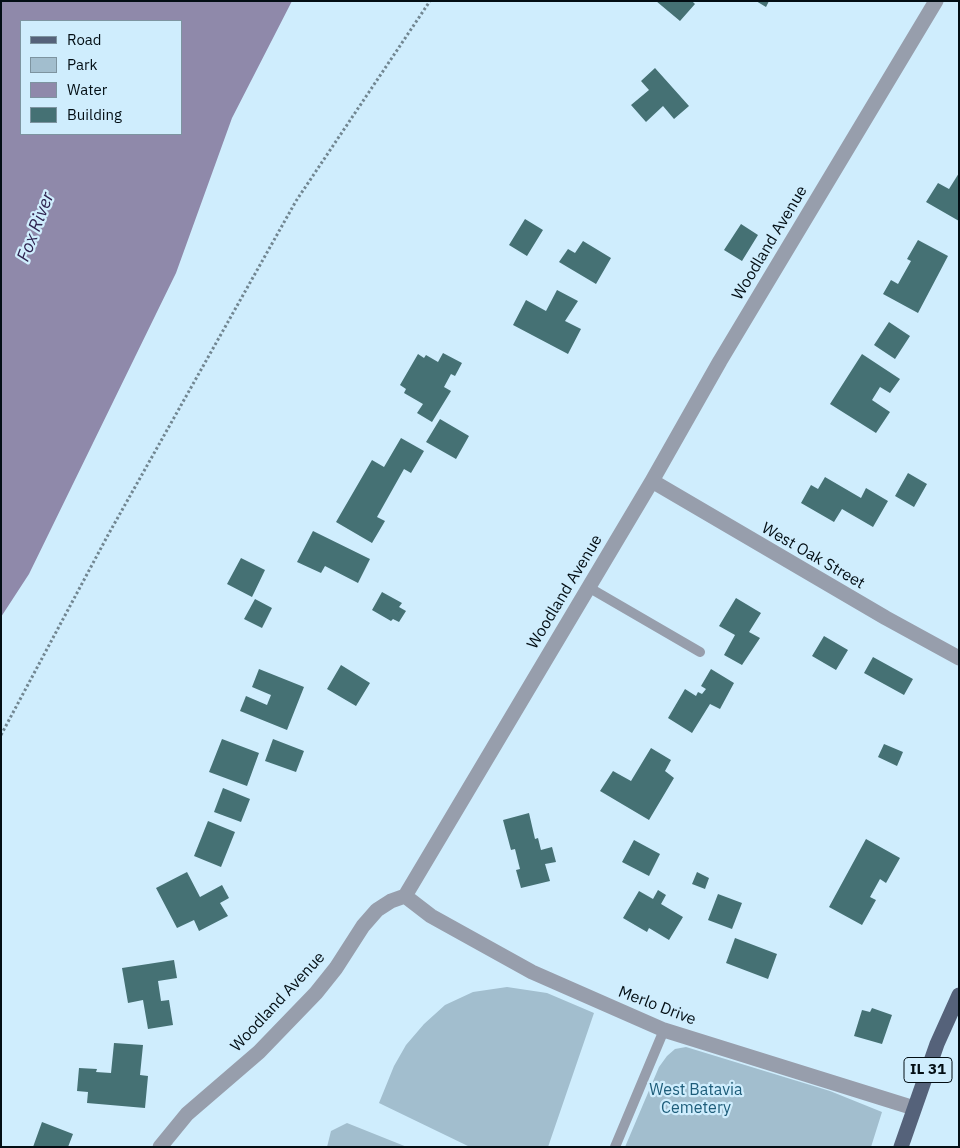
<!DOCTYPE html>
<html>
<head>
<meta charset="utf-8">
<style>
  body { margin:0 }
  #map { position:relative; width:960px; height:1148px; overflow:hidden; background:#cfedfd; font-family:"IBM Plex Sans",sans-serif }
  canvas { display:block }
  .frame { position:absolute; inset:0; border:2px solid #030e14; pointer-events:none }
  .legend { position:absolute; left:20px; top:20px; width:162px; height:115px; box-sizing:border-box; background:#cfedfd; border:1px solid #7d94a0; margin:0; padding:6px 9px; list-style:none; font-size:15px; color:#030e14 }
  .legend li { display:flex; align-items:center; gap:10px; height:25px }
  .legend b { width:25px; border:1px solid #7d94a0 }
</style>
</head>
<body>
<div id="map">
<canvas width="960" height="1148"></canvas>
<div class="frame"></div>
<ul class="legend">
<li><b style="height:6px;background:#55627a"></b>Road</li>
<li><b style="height:14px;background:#a2bece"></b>Park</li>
<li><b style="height:14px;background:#8f89aa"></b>Water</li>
<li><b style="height:14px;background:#457174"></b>Building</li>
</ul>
</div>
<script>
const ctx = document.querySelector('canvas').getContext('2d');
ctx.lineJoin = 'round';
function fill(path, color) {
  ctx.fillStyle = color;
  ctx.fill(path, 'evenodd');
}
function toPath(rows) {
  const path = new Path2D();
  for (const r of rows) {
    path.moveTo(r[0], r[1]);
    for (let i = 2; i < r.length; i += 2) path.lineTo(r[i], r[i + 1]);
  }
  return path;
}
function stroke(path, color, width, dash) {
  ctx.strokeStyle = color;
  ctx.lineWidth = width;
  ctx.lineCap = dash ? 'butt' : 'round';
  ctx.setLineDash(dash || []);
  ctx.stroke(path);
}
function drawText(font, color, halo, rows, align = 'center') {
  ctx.font = font + ' "IBM Plex Sans",sans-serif';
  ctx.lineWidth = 4.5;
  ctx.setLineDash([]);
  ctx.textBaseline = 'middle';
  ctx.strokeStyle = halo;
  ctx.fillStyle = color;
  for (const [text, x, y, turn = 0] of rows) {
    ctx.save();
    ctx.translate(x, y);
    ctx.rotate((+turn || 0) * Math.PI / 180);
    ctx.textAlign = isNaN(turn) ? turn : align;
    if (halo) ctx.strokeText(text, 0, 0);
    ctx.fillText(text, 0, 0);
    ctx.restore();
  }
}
fill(toPath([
  [507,987,547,993,594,1013,548,1147,470,1147,379,1103,394,1066,406,1045,424,1024,445,1005,473,992],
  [686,1047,830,1091,882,1112,871,1147,625,1147,659,1067,667,1056,675,1049],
  [347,1123,407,1147,327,1147,331,1131]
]), '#a2bece');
fill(toPath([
  [1,1,292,1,232,118,176,273,29,574,1,617],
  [21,21,181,21,181,134,21,134]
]), '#8f89aa');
fill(toPath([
  [656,1,692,1,695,4,680,21],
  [756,1,769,1,766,7],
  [655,68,689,106,674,119,663,106,646,122,631,105,649,90,641,81],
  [959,173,959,221,926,202,938,183,949,189],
  [525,219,543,230,527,256,509,245],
  [741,224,758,235,742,261,724,250],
  [918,240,948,256,918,313,883,294,891,280,898,284,911,261,907,259],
  [583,241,611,258,596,284,559,262,568,249,575,253],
  [557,290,578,301,565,321,581,329,568,354,513,325,526,300,546,311],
  [889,322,910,336,895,359,874,345],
  [443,353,462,363,455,376,451,374,444,387,451,391,432,422,417,413,423,404,404,393,406,389,400,385,418,354,424,358,426,355,438,362],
  [862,354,900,379,890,393,880,387,872,400,890,412,876,433,830,404],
  [440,419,469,436,456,459,426,442],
  [401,438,424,451,411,473,404,469,377,517,385,521,372,543,336,522,372,460,384,467],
  [908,473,927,484,914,507,895,496],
  [825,477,861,498,866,488,888,501,873,527,842,509,834,522,801,503,811,485,818,489],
  [313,531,370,559,358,583,325,566,321,573,297,562],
  [241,558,265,570,252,597,227,584],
  [382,592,402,603,399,607,406,611,399,622,393,619,391,621,372,610],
  [736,598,761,613,749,632,760,638,742,665,724,655,735,635,719,626],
  [255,599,272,608,262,628,244,619],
  [824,636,848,650,836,670,812,656],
  [873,657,913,679,904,695,864,673],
  [341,665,370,683,356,706,327,689],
  [259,669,304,687,287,730,240,711,246,696,267,705,271,695,252,687],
  [711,669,734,683,720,709,710,704,692,733,668,718,685,689,696,696,698,692,702,694,706,689,701,686],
  [222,739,259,753,247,786,209,772],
  [273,739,304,751,296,772,265,761],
  [884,744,903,752,897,766,878,757],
  [651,748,671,760,665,771,674,778,649,820,600,791,613,771,631,781],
  [223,788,250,799,241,822,214,812],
  [529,813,535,839,538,838,541,850,552,847,556,862,545,864,550,881,521,888,516,870,520,869,515,849,511,850,503,820],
  [208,821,235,832,221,867,194,856],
  [866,839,900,858,886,883,880,879,870,897,876,900,862,925,829,907],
  [634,840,660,854,649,876,622,862],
  [187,872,200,897,222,885,229,898,220,903,228,916,199,931,194,920,177,928,156,888],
  [697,872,709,878,705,889,692,884],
  [658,890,666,895,661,904,683,917,669,940,649,928,647,932,623,918,639,891,653,899],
  [718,894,742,903,732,929,708,920],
  [735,938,777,954,768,979,726,963],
  [174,960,177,978,158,981,161,1001,169,1000,173,1025,148,1029,143,1000,128,1003,122,968],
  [872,1008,892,1015,882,1044,854,1036,862,1010,870,1012],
  [114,1043,143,1045,140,1075,148,1076,145,1108,87,1103,88,1092,77,1091,79,1068,97,1069,96,1072,111,1073],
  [42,1122,73,1134,68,1147,33,1147]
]), '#457174');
stroke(toPath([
  [1,735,108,535,296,201,430,1]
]), '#718691', 3, [2.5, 2.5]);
stroke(toPath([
  [588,587,700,652],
  [615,1147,664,1030]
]), '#979eac', 10);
stroke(toPath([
  [652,481,886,618,959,658],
  [405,896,431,916,532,972,664,1030,914,1108],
  [160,1147,187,1114,259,1052,316,993,336,968,363,926,377,910,391,901,405,896,652,481,720,361,936,1]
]), '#979eac', 15);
stroke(toPath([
  [901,1147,937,1044,959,995]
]), '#55627a', 15);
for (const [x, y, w] of [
  [928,1070,48]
]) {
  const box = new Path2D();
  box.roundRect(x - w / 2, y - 12.5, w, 25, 4);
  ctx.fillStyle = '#cfedfd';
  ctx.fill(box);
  stroke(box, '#030e14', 1);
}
drawText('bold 15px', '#030e14', null, [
  ["IL 31",928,1070]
]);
drawText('16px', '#030e14', '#cfedfd', [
  ["Woodland Avenue",770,243,-59],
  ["West Oak Street",813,556,30],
  ["Woodland Avenue",565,592,-59],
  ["Woodland Avenue",278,1002,-47],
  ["Merlo Drive",657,1006,21]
]);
drawText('16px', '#1e5d7a', '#cfedfd', [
  ["West Batavia",696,1090],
  ["Cemetery",696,1108]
]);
drawText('italic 18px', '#302450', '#cfedfd', [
  ["Fox River",36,227,-69]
]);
</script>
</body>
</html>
